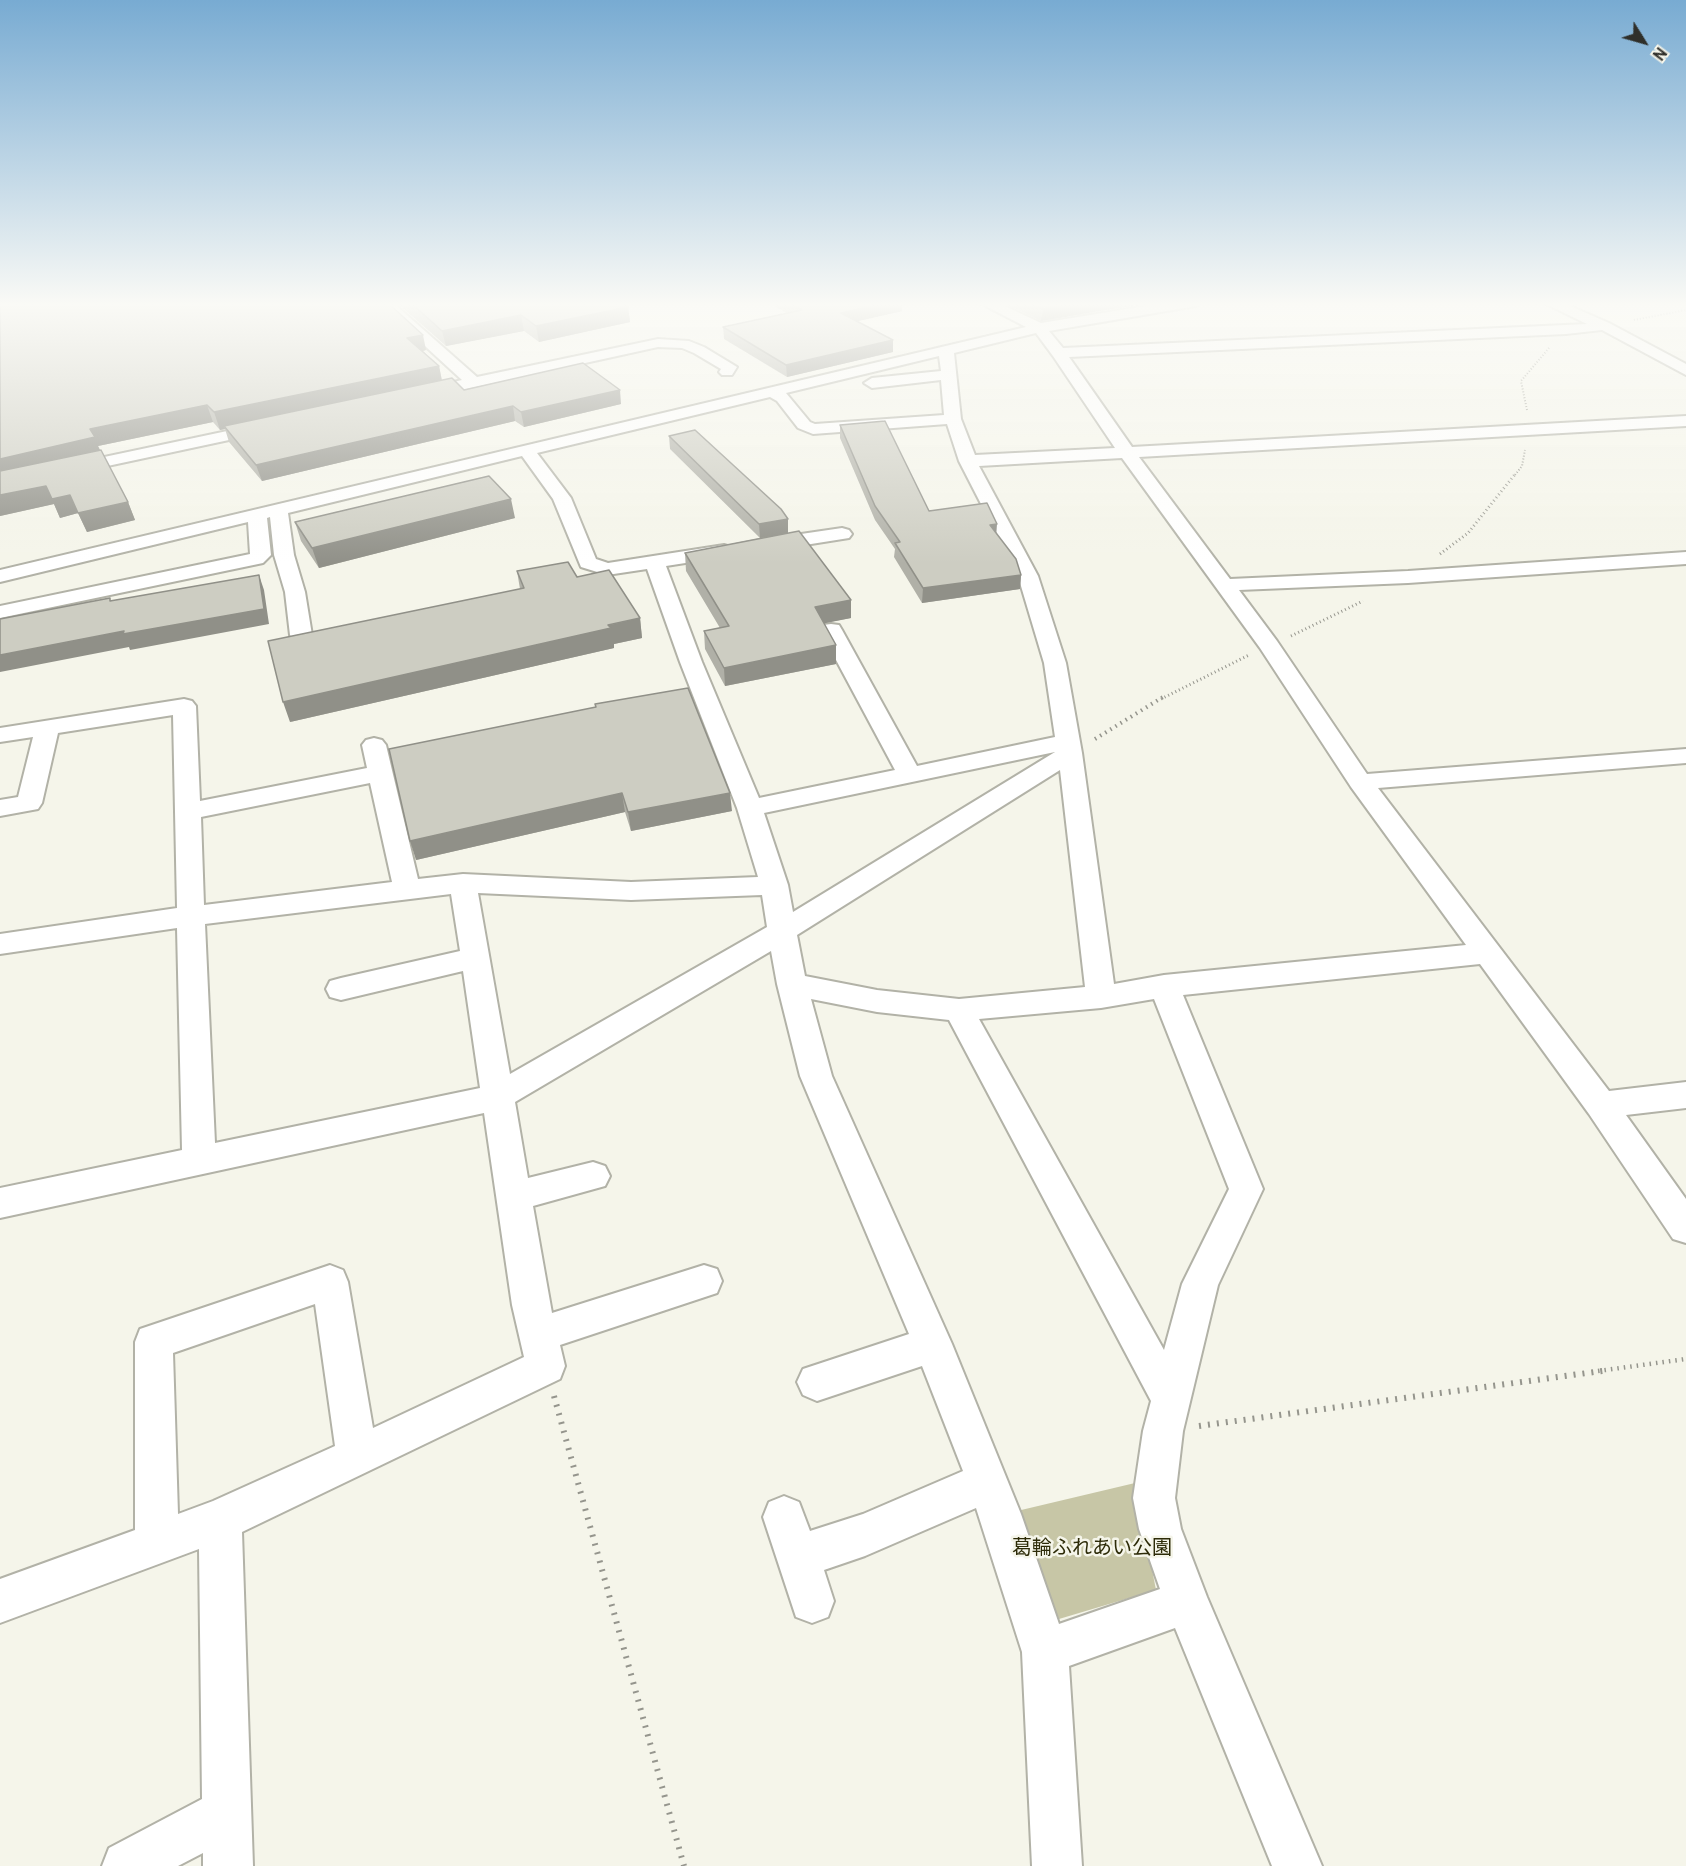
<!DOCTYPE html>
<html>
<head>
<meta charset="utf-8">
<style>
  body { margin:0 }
  #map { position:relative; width:1686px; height:1866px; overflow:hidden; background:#f5f5ea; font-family:Overpass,sans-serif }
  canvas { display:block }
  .north { position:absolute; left:1614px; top:12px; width:60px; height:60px; -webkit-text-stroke:4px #f5f5ea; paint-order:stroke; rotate:127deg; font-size:16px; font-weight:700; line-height:24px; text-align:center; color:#2f2f2a }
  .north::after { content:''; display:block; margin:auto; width:21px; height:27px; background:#2f2f2a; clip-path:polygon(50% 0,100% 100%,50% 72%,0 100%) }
</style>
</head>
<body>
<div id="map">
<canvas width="1686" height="1866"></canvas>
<div class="north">N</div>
</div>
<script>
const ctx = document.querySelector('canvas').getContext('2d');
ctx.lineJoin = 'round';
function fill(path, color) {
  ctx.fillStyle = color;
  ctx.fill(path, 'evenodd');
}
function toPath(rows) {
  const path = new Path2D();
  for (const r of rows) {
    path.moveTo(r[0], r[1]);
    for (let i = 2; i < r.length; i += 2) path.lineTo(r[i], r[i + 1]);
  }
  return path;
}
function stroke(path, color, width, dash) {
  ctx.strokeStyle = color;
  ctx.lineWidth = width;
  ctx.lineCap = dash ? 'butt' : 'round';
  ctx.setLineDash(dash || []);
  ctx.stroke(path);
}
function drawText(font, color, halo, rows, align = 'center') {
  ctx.font = font + ' Overpass,"Noto Sans JP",sans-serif';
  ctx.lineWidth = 5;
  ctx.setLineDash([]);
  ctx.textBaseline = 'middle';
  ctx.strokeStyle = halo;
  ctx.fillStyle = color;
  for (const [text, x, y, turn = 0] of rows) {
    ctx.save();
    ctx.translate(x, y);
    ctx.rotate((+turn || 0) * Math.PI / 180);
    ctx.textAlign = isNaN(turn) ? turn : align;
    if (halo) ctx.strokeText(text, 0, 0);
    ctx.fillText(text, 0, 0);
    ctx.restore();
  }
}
fill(toPath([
  [1135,1483,1156,1590,1059,1619,1017,1511]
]), '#c7c6a6');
const minor = toPath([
  [377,302,392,302,477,377,658,339,689,341,704,347,737,367,732,375,722,375,719,372,721,369,694,353,682,348,658,347,421,399,415,397,413,394,415,391,462,380,377,302],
  [978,302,996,302,1041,323,1170,302,1203,302,1196,306,1049,331,1063,348,1587,324,1542,302,1561,302,1609,323,1686,364,1686,375,1602,330,1566,334,1069,357,1132,447,1686,416,1686,426,1139,457,1230,579,1408,571,1686,552,1686,564,1408,583,1239,590,1277,641,1367,774,1686,749,1686,763,1378,788,1609,1091,1686,1082,1686,1108,1626,1115,1686,1199,1686,1243,1673,1239,1589,1114,1480,964,1183,995,1263,1189,1218,1285,1183,1431,1175,1498,1181,1529,1207,1597,1322,1866,1272,1866,1175,1628,1069,1666,1082,1866,1032,1866,1022,1652,976,1508,865,1556,824,1570,834,1601,828,1617,812,1623,796,1617,763,1517,769,1502,784,1496,799,1502,810,1531,863,1514,963,1471,922,1366,817,1401,803,1395,797,1382,803,1369,909,1334,800,1076,777,984,771,951,515,1102,528,1178,593,1162,605,1166,610,1176,605,1186,533,1206,552,1313,704,1265,717,1269,722,1281,717,1293,560,1345,565,1366,560,1379,242,1532,253,1866,203,1866,203,1853,178,1866,102,1866,109,1848,202,1799,199,1549,0,1623,0,1579,135,1530,135,1342,140,1329,330,1265,343,1270,348,1282,373,1428,524,1357,512,1305,484,1113,0,1218,0,1188,182,1150,177,928,0,954,0,934,177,908,173,715,58,733,42,803,38,809,0,816,0,800,18,797,33,737,0,742,0,728,184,699,192,701,196,706,200,801,367,768,362,745,366,740,374,738,382,740,386,745,418,879,463,874,631,882,758,877,737,808,680,662,647,569,607,575,581,567,553,499,522,456,288,513,294,555,305,592,312,635,309,640,301,641,293,640,290,635,285,592,274,555,270,517,267,518,271,555,263,563,0,618,0,606,250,554,248,522,0,582,0,570,1026,327,978,302],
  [1036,333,1053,356,1115,448,975,455,961,419,954,353,1036,333],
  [939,356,941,371,872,378,864,383,872,388,941,380,944,415,815,424,810,422,786,393,939,356],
  [770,397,777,401,798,428,813,434,947,424,959,461,1018,576,1044,663,1055,737,917,766,842,630,839,625,831,624,823,625,820,630,895,770,759,798,702,662,666,566,724,557,731,555,734,551,731,547,724,545,608,563,596,559,571,498,537,453,770,397],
  [1122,458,1260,648,1351,787,1466,945,1164,975,1114,984,1082,753,1066,663,1038,576,979,466,1122,458],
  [1055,752,793,912,788,885,764,813,1055,752],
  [1060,770,1085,987,959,999,877,990,805,976,797,935,1060,770],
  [370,783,392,882,204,905,201,817,370,783],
  [478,893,631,900,762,895,767,927,510,1074,478,893],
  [451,894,460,951,341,978,330,981,326,989,330,997,341,1000,463,971,480,1088,215,1143,205,924,451,894],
  [811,999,877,1012,949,1020,1151,1401,1143,1431,1133,1498,1139,1529,1160,1589,1059,1624,1021,1514,952,1344,832,1076,811,999],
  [1154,999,1229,1189,1182,1284,1164,1350,979,1019,1101,1008,1154,999],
  [315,1304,335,1446,213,1501,178,1514,173,1353,315,1304],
  [265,423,273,428,271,431,0,489,0,479,265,423],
  [842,528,849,530,852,534,849,538,767,551,760,549,757,545,760,541,767,539,842,528]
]);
stroke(minor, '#b2b2a7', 4);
stroke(toPath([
  [1634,320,1686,310],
  [1527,410,1521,381,1549,348],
  [1515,475,1522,466,1525,450]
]), '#95958d', 2, [1, 2]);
stroke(toPath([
  [1440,554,1468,533,1516,473],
  [1291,636,1363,601],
  [1161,699,1249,655]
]), '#95958d', 3, [1, 3]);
stroke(toPath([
  [1095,739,1163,697]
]), '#95958d', 4, [1.5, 4.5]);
stroke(toPath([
  [1598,1371,1686,1359]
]), '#95958d', 4.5, [1.5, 5]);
stroke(toPath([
  [554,1396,684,1866],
  [1199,1426,1609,1370]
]), '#95958d', 6, [2, 7]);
fill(minor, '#fff');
fill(toPath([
  [0,302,426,350,423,351,439,366,442,380,464,390,621,404,524,427,515,421,262,481,229,442,225,429,220,430,213,422,98,446,128,502,135,520,87,532,78,513,60,518,54,504,0,516],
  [396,302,620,302,628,307,630,322,539,342,524,331,446,346],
  [768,302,902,302,902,311,857,321,893,340,893,352,787,377,724,339,723,327,787,313],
  [1002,302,1152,302,1041,321],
  [840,425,929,511,996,533,1021,575,1020,589,922,603,894,557,895,549,875,520,840,438],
  [669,436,788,533,851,618,824,623,836,645,836,664,725,686,705,649,704,631,720,628,686,571,685,553,760,538,670,449],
  [515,518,319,568,301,541,295,522],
  [517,571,577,577,640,618,642,638,614,644,614,648,290,722,520,589],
  [595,707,732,811,631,831,625,812,416,860]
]), '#b0b0a7');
fill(toPath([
  [890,302,902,302,902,311,841,325,841,313],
  [1086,302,1152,302,1041,321,1043,309],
  [628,307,630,322,539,342,536,326],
  [521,315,524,331,446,346,442,331],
  [423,335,426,350,411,354,407,338],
  [893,340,893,352,787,377,786,365],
  [439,366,442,382,224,426,225,429,220,430,214,412],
  [620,390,621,404,524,427,521,412],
  [207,405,213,422,98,446,102,455,0,478,0,459,90,429],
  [513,406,515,421,262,481,256,465],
  [46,486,70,495,128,502,135,520,87,532,78,513,60,518,54,504,0,516,0,495],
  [511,499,515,518,319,568,312,548],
  [788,519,788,534,760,538,759,524],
  [997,524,996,538,990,525],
  [259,575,264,590,269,624,130,650,129,647,0,672,0,655,124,631],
  [1021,575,1020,589,922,603,923,588],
  [851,600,851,618,816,625,815,607],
  [640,618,642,638,614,644,614,648,290,722,283,702],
  [836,645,836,664,725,686,724,668],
  [622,793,625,812,416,860,410,841],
  [730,793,732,811,631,831,628,812]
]), '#909088');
const building = toPath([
  [0,302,387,302,423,335,407,338,439,366,214,412,207,405,90,429,95,437,0,459,0,302],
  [410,302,620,302,628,307,536,326,521,315,442,331,410,302],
  [788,302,890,302,841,313,893,340,786,365,723,327,802,310,788,302],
  [1028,302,1086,302,1043,309,1028,302],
  [583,363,620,390,521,412,513,406,256,465,224,426,452,378,464,390,583,363],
  [885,421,929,511,987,503,997,524,990,525,1016,559,1021,575,923,588,895,543,900,542,875,506,840,425,885,421],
  [695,430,781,509,788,519,759,524,669,436,695,430],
  [101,450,128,502,78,513,70,495,52,499,46,486,0,495,0,471,101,450],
  [489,476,511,499,312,548,295,522,489,476],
  [799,531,851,600,815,607,836,645,724,668,704,631,729,626,685,553,799,531],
  [568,562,577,577,609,570,640,618,608,625,611,628,283,702,268,641,524,588,517,571,568,562],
  [259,575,264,609,123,634,124,631,0,655,0,619,110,598,110,601,259,575],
  [688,688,730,793,628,812,622,793,410,841,389,749,596,707,595,704,688,688]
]);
fill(building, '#cdcdc2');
stroke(building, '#909088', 1.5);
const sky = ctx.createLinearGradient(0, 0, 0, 564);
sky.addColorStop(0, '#78abd2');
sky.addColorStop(0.54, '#fafaf6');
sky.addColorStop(1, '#fafaf600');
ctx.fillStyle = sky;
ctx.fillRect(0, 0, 1686, 564);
drawText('20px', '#2d2b08', '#f5f5ea', [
  ["葛輪ふれあい公園",1092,1550]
]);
</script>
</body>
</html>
